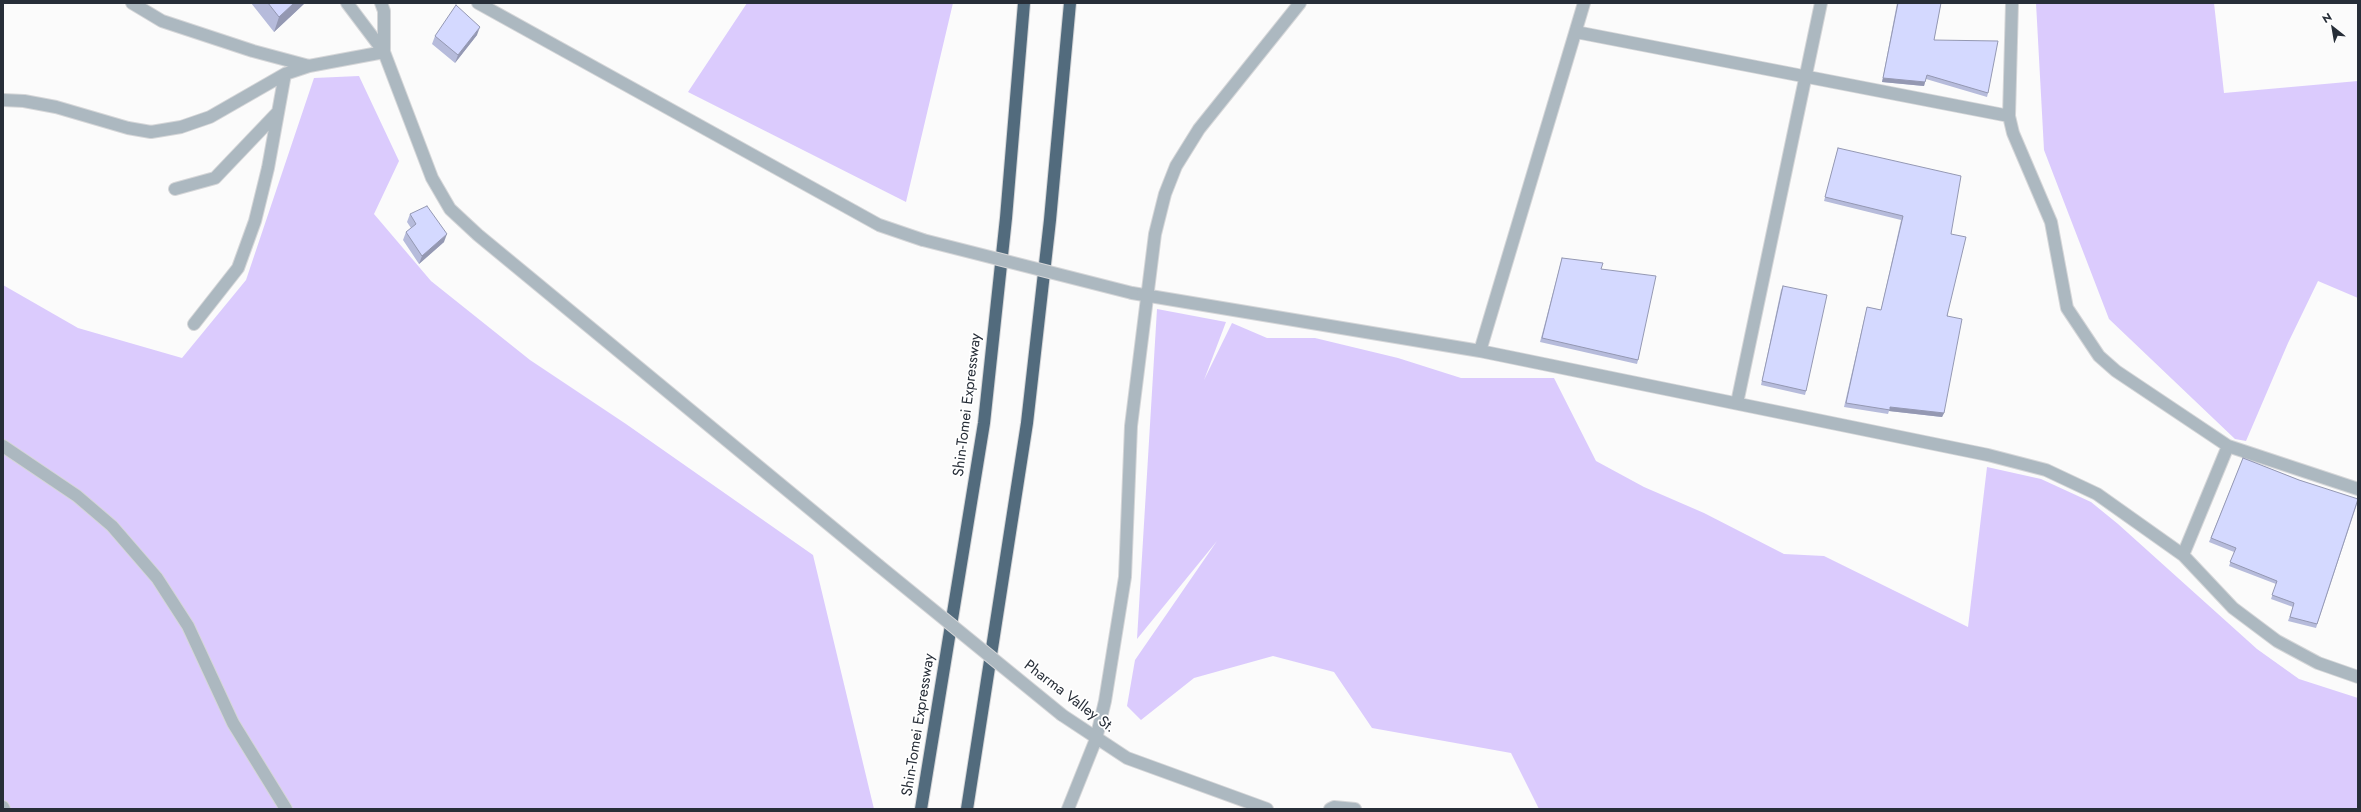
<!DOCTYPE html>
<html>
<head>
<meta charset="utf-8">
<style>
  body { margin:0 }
  #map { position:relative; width:2361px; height:812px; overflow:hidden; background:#fbfbfb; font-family:Jost,sans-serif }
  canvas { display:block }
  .frame { position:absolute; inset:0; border:4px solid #272e38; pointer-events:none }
  .north { position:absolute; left:2313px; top:8px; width:40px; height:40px; -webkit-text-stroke:3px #fff; paint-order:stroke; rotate:329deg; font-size:11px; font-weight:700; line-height:16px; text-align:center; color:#272e38 }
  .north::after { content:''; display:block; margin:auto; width:14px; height:18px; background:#272e38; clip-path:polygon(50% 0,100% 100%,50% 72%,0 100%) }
</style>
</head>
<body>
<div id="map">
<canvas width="2361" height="812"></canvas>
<div class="frame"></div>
<div class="north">N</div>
</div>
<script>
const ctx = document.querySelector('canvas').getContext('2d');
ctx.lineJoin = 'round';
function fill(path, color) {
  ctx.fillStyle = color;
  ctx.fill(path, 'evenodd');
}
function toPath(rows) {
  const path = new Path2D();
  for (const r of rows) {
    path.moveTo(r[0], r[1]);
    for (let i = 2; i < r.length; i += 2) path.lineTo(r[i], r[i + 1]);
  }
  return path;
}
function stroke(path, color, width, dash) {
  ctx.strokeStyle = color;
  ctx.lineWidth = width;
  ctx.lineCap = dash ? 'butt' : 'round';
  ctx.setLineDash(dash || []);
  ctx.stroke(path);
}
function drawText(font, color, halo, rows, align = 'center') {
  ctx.font = font + ' Jost,sans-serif';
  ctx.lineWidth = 3.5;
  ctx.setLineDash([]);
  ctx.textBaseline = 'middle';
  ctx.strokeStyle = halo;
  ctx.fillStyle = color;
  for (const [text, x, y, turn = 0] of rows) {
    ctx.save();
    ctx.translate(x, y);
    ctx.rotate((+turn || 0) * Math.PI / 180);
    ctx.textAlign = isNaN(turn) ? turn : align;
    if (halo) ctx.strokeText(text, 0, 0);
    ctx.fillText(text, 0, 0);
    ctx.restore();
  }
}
fill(toPath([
  [747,3,953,3,906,202,688,92],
  [2036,3,2214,3,2224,93,2358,81,2358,298,2318,281,2288,343,2246,441,2235,439,2109,319,2044,150],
  [359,76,399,161,374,214,431,281,530,360,626,424,813,555,874,809,3,809,3,285,78,328,182,358,246,280,314,78],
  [1157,309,1226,322,1204,380,1232,323,1267,338,1315,338,1398,358,1461,378,1554,378,1596,461,1644,487,1704,513,1784,554,1824,556,1968,627,1987,467,2041,479,2091,502,2118,524,2257,649,2299,679,2358,698,2358,809,1539,809,1511,753,1372,728,1334,672,1273,656,1194,678,1141,720,1127,706,1135,660,1217,541,1137,639]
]), '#dbcbfd');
const minor = toPath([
  [132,3,162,21,253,51,309,66],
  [347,3,384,52,432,178,450,209,478,235,878,565],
  [478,3,879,225,923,240],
  [2012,3,2009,116,2013,133,2051,222,2067,308,2099,356,2116,371,2228,446,2358,489],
  [1576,32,2009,116],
  [3,100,24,101,56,107,128,128,151,132,181,127,210,117,285,74,309,66,384,52,384,11,381,3],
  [175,189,215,178,277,113],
  [1132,293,1480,351,1988,455,2046,470,2097,494,2183,555,2233,608,2277,641,2318,663,2358,677],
  [194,324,238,268,255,221,268,168,285,74],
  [1480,351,1584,3],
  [1737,403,1821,3],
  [3,446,77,496,112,526,157,578,188,626,233,723,286,809],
  [2183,555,2228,446],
  [1062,715,1127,758,1267,809],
  [3,807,4,809],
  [1068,809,1096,739,1105,701,1125,577,1131,426,1155,234,1165,194,1176,166,1199,129,1300,3],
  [1330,809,1334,807,1355,809]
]);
const highway = toPath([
  [921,809,984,423,1006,218,1024,3],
  [967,809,1027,423,1050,220,1070,3]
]);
stroke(minor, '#d5d6d8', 14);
stroke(highway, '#d5d6d8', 14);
stroke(minor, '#acb8c0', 12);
stroke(highway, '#526b7d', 12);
const minorBridge = toPath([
  [923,240,1132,293],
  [878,565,1062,715]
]);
stroke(minorBridge, '#d5d6d8', 14, []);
stroke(minorBridge, '#acb8c0', 12);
fill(toPath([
  [251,3,305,3,274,32],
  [1897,3,1941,3,1934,40,1988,93,1987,97,1926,79,1924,86,1882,82],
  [477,35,455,63,432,44,435,36],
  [1838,148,1951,234,1944,413,1942,417,1889,411,1888,414,1844,407,1866,311,1867,307,1881,310,1901,220,1824,201],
  [410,214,444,242,419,264,403,240,406,232,411,228,407,222],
  [1562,258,1601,269,1638,360,1637,364,1540,342],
  [1783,286,1806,391,1805,395,1761,385,1781,290],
  [2243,458,2299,480,2358,501,2316,628,2288,621,2293,607,2271,599,2276,584,2229,566,2234,552,2209,542]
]), '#b6bbdb');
fill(toPath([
  [294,3,305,3,274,32,279,17],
  [480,27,477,35,455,63,458,55],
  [1883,78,1925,82,1924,86,1882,82],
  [447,234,444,242,419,264,422,256],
  [1890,407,1944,413,1942,417,1889,411]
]), '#9498b2');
const building = toPath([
  [268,3,294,3,279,17,268,3],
  [1898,3,1941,3,1934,40,1998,41,1988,93,1927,75,1925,82,1883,78,1898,3],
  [456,5,480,27,458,55,435,36,456,5],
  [1838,148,1961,176,1951,234,1966,237,1947,316,1962,319,1944,413,1890,407,1890,410,1846,403,1867,307,1881,310,1903,216,1825,197,1838,148],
  [427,206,447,234,422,256,406,232,416,224,410,214,427,206],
  [1562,258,1603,263,1601,269,1656,276,1638,360,1542,338,1562,258],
  [1783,286,1827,295,1806,391,1762,381,1783,286],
  [2243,458,2299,480,2358,499,2317,624,2290,617,2294,603,2272,595,2277,581,2230,562,2236,548,2211,538,2243,458]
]);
fill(building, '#d4d9ff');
stroke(building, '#9498b2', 1);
drawText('15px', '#272e38', '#fff', [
  ["Shin-Tomei Expressway",968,405,-83],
  ["Pharma Valley St.",1069,697,37],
  ["Shin-Tomei Expressway",919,725,-81]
]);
</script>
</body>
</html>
